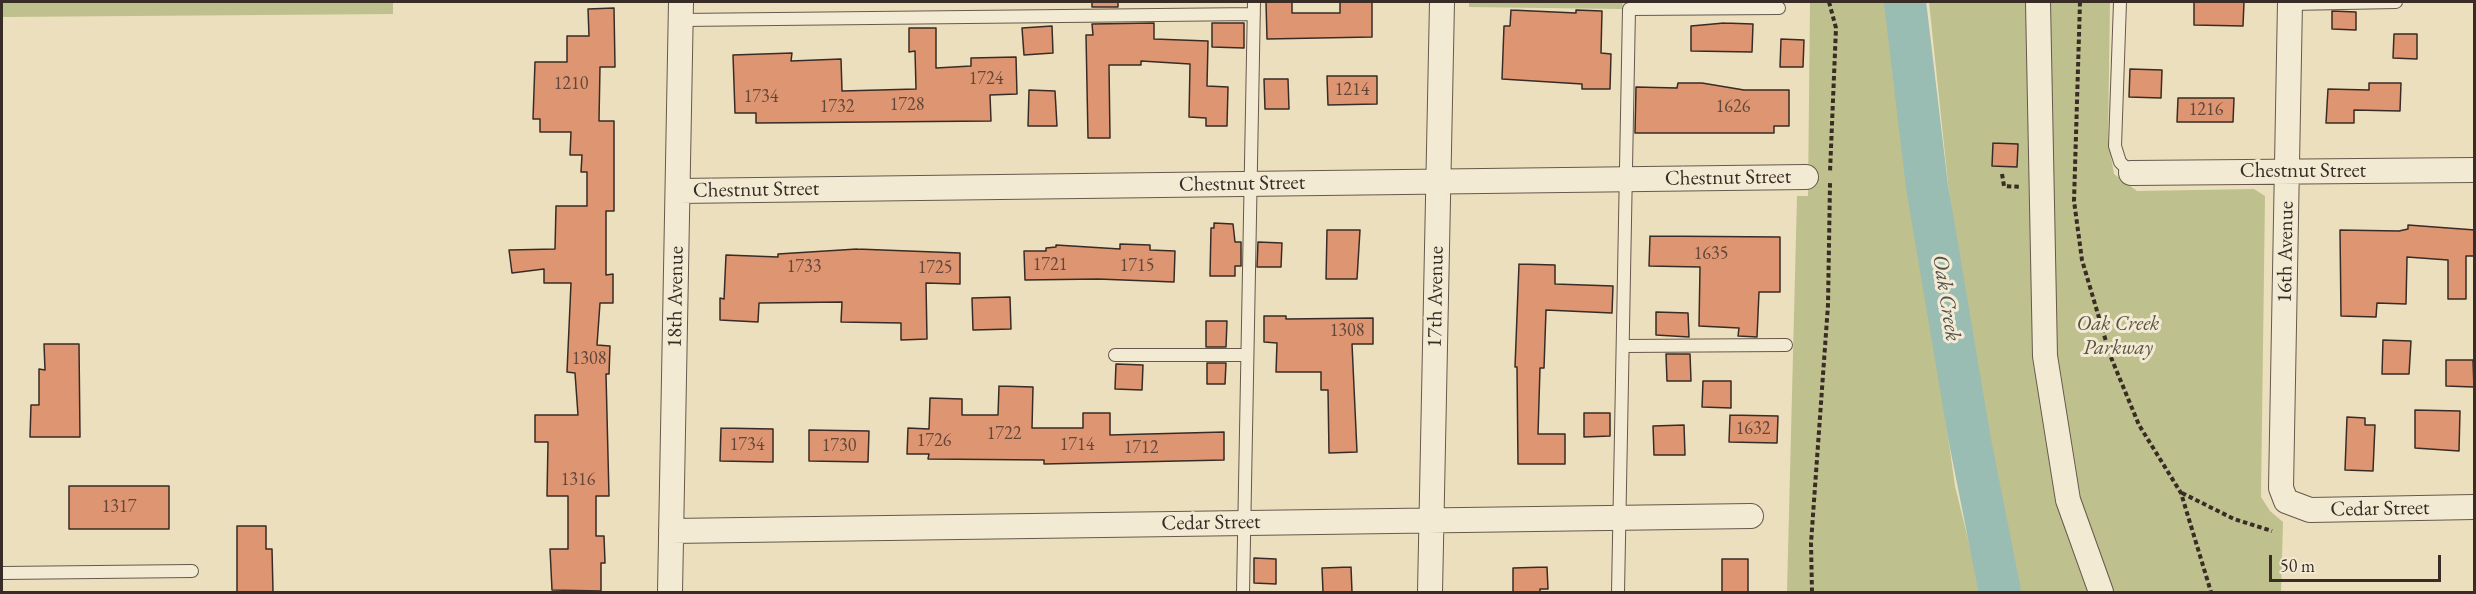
<!DOCTYPE html>
<html>
<head>
<meta charset="utf-8">
<style>
  body { margin:0 }
  #map { position:relative; width:2476px; height:594px; overflow:hidden; background:#ecdfbd; font-family:"EB Garamond",serif }
  canvas { display:block }
  .frame { position:absolute; inset:0; border:3px solid #392c26; pointer-events:none }
  .scale { position:absolute; left:2269px; top:555px; width:172px; height:27px; box-sizing:border-box; border:3px solid #392c26; border-top:0; padding-left:8px; font-size:18px; line-height:21px; white-space:nowrap; color:#392c26; -webkit-text-stroke:4px #f3ead4; paint-order:stroke }
</style>
</head>
<body>
<div id="map">
<canvas width="2476" height="594"></canvas>
<div class="frame"></div>
<div class="scale">50 m</div>
</div>
<script>
const ctx = document.querySelector('canvas').getContext('2d');
ctx.lineJoin = 'round';
function fill(path, color) {
  ctx.fillStyle = color;
  ctx.fill(path, 'evenodd');
}
function toPath(rows) {
  const path = new Path2D();
  for (const r of rows) {
    path.moveTo(r[0], r[1]);
    for (let i = 2; i < r.length; i += 2) path.lineTo(r[i], r[i + 1]);
  }
  return path;
}
function stroke(path, color, width, dash) {
  ctx.strokeStyle = color;
  ctx.lineWidth = width;
  ctx.lineCap = dash ? 'butt' : 'round';
  ctx.setLineDash(dash || []);
  ctx.stroke(path);
}
function drawText(font, color, halo, rows, align = 'center') {
  ctx.font = font + ' "EB Garamond",serif';
  ctx.lineWidth = 6;
  ctx.setLineDash([]);
  ctx.textBaseline = 'middle';
  ctx.strokeStyle = halo;
  ctx.fillStyle = color;
  for (const [text, x, y, turn = 0] of rows) {
    ctx.save();
    ctx.translate(x, y);
    ctx.rotate((+turn || 0) * Math.PI / 180);
    ctx.textAlign = isNaN(turn) ? turn : align;
    if (halo) ctx.strokeText(text, 0, 0);
    ctx.fillText(text, 0, 0);
    ctx.restore();
  }
}
fill(toPath([
  [2,2,393,2,393,14,2,17],
  [1469,2,1646,2,1623,2,1622,9,1469,7],
  [1810,2,1886,2,1955,486,1981,592,1787,592,1797,196,1808,196],
  [1929,2,2110,2,2108,139,2114,174,2137,191,2254,189,2265,196,2261,497,2270,511,2283,522,2281,592,2019,592,1991,479,1948,183]
]), '#bec08d');
stroke(toPath([
  [1905,2,1927,186,1970,441,2000,592]
]), '#99bcb3', 42);
const building = toPath([
  [1092,2,1118,2,1118,7,1092,7,1092,2],
  [1266,2,1292,2,1292,13,1340,13,1340,2,1372,2,1372,37,1267,39,1266,2],
  [2194,2,2244,2,2243,26,2194,25,2194,2],
  [614,8,615,67,600,67,599,121,614,121,614,211,606,211,606,275,613,274,613,303,600,303,597,345,610,346,609,374,606,374,609,496,596,496,596,536,604,536,605,563,601,563,601,591,552,590,550,549,568,549,568,496,547,496,548,442,535,442,535,415,578,415,575,373,567,372,571,283,544,283,544,269,512,273,509,250,555,249,556,206,587,206,587,172,581,172,582,155,570,155,571,132,540,132,540,119,533,119,535,62,567,62,567,36,589,36,588,9,614,8],
  [1511,10,1576,13,1576,10,1602,11,1601,53,1611,54,1610,89,1582,89,1582,84,1502,79,1504,26,1510,26,1511,10],
  [2332,11,2356,12,2356,30,2332,29,2332,11],
  [1154,23,1154,39,1208,41,1207,86,1228,87,1227,126,1206,126,1206,118,1189,117,1190,64,1141,61,1141,65,1109,65,1110,138,1088,138,1086,35,1093,35,1092,24,1154,23],
  [1212,23,1244,23,1244,48,1212,47,1212,23],
  [1724,23,1753,24,1752,52,1691,51,1691,26,1724,23],
  [1052,26,1053,53,1024,55,1022,28,1052,26],
  [909,28,936,28,936,68,971,66,971,58,1016,57,1017,94,990,95,991,121,756,123,756,113,735,113,733,55,792,53,791,61,841,59,842,91,916,89,915,51,909,52,909,28],
  [2394,34,2417,34,2417,59,2393,58,2394,34],
  [1781,39,1804,40,1803,67,1780,67,1781,39],
  [2130,69,2162,70,2161,98,2129,97,2130,69],
  [1327,76,1377,76,1377,104,1328,105,1327,76],
  [1264,79,1288,79,1289,109,1265,109,1264,79],
  [1678,83,1702,83,1744,90,1789,90,1789,126,1774,126,1774,133,1635,133,1636,87,1677,88,1678,83],
  [2369,83,2401,83,2400,111,2354,110,2354,123,2326,123,2328,89,2369,90,2369,83],
  [1029,90,1055,91,1057,126,1028,126,1029,90],
  [2178,98,2234,98,2233,122,2177,122,2178,98],
  [1993,143,2018,144,2017,167,1992,166,1993,143],
  [1214,223,1233,224,1235,242,1241,242,1241,266,1235,266,1235,276,1210,276,1211,228,1214,228,1214,223],
  [2408,225,2475,230,2475,256,2466,256,2466,299,2448,299,2448,260,2407,257,2406,304,2377,303,2376,317,2341,316,2340,230,2399,231,2408,229,2408,225],
  [1327,230,1360,230,1357,279,1326,279,1327,230],
  [1650,236,1780,237,1780,292,1759,292,1757,337,1738,336,1739,328,1699,326,1700,267,1649,266,1650,236],
  [1258,242,1282,243,1281,267,1257,267,1258,242],
  [1120,244,1150,245,1150,250,1175,251,1174,282,1098,279,1025,280,1024,251,1046,251,1046,248,1056,247,1056,245,1120,249,1120,244],
  [857,249,960,253,960,284,926,283,927,339,901,340,901,323,841,322,842,302,759,303,758,322,720,320,720,298,724,299,726,255,778,257,778,254,857,249],
  [1519,264,1555,265,1555,284,1613,286,1612,313,1546,310,1544,368,1540,368,1538,434,1565,434,1565,464,1518,464,1517,367,1515,367,1519,264],
  [1010,297,1011,329,973,330,972,298,1010,297],
  [1656,312,1688,313,1689,337,1656,335,1656,312],
  [1264,316,1286,316,1286,319,1373,318,1373,344,1352,344,1357,452,1329,453,1328,390,1321,390,1321,372,1276,372,1277,343,1264,342,1264,316],
  [1206,321,1227,321,1226,347,1206,347,1206,321],
  [2383,340,2411,341,2409,374,2382,374,2383,340],
  [44,344,79,344,80,437,30,437,31,405,39,405,39,369,45,370,44,344],
  [1666,354,1690,354,1691,381,1667,381,1666,354],
  [2446,360,2473,360,2474,387,2446,386,2446,360],
  [1207,363,1226,363,1225,384,1207,384,1207,363],
  [1116,364,1143,365,1142,390,1115,389,1116,364],
  [1703,381,1731,381,1731,408,1702,407,1703,381],
  [999,386,1033,387,1032,428,1083,428,1083,413,1110,413,1110,435,1224,432,1224,460,1044,464,1044,460,928,459,929,454,907,454,908,428,929,429,930,398,962,399,962,415,998,415,999,386],
  [2415,410,2460,411,2459,451,2415,448,2415,410],
  [1584,413,1610,413,1610,436,1584,437,1584,413],
  [1730,415,1778,416,1777,443,1729,442,1730,415],
  [2347,417,2365,418,2365,425,2375,425,2373,471,2345,470,2347,417],
  [1684,425,1685,455,1654,455,1653,426,1684,425],
  [721,428,773,429,773,462,720,461,721,428],
  [809,430,869,431,868,462,809,461,809,430],
  [69,486,169,486,169,529,69,529,69,486],
  [237,526,266,526,266,549,272,549,273,592,237,592,237,526],
  [1254,558,1276,559,1276,584,1254,583,1254,558],
  [1722,559,1748,559,1748,592,1722,592,1722,559],
  [1351,567,1352,592,1323,592,1322,568,1351,567],
  [1547,567,1548,589,1540,589,1540,592,1513,592,1513,568,1547,567]
]);
fill(building, '#de9571');
stroke(building, '#392c26', 1.5);
const lane = toPath([
  [2120,2,2115,146,2120,162,2131,173],
  [2290,4,2396,2],
  [681,20,1254,14],
  [1623,346,1786,345],
  [1115,355,1247,355],
  [2,573,192,571],
  [1243,592,1254,2],
  [1618,592,1629,9,1779,8]
]);
const street = toPath([
  [2038,2,2045,356,2068,500,2101,592],
  [2290,2,2281,488,2286,501,2310,510,2474,507],
  [2131,173,2474,170],
  [678,191,1806,177],
  [671,531,1751,516],
  [670,592,681,2],
  [1430,592,1442,2]
]);
stroke(lane, '#66594c', 14);
stroke(street, '#66594c', 26);
stroke(toPath([
  [1829,2,1836,28,1830,172],
  [2080,2,2074,201,2082,260,2110,355,2139,425,2181,493,2211,592],
  [2002,174,2004,186,2021,187],
  [2182,493,2234,519,2272,531],
  [1812,592,1811,543,1828,305,1830,183]
]), '#392c26', 4, [4.5, 3]);
stroke(lane, '#f3ead4', 12);
stroke(street, '#f3ead4', 24);
drawText('18px', '#624639', null, [
  ["1724",986,79],
  ["1210",571,84],
  ["1214",1352,90],
  ["1734",761,97],
  ["1728",907,105],
  ["1732",837,107],
  ["1626",1733,107],
  ["1216",2206,110],
  ["1635",1711,254],
  ["1721",1050,265],
  ["1715",1137,266],
  ["1733",804,267],
  ["1725",935,268],
  ["1308",1347,331],
  ["1308",589,359],
  ["1632",1753,429],
  ["1722",1004,434],
  ["1726",934,441],
  ["1734",747,445],
  ["1714",1077,445],
  ["1730",839,446],
  ["1712",1141,448],
  ["1316",578,480],
  ["1317",119,507]
]);
drawText('21px', '#392c26', '#f3ead4', [
  ["Chestnut Street",2303,171],
  ["Chestnut Street",1728,178,-1],
  ["Chestnut Street",1242,184,-1],
  ["Chestnut Street",756,190,-1],
  ["16th Avenue",2286,252,-89],
  ["18th Avenue",676,297,-89],
  ["17th Avenue",1436,297,-89],
  ["Cedar Street",2380,509,-1],
  ["Cedar Street",1211,523,-1]
]);
drawText('italic 21px', '#5a5140', '#f3ead4', [
  ["Oak Creek",2118,324],
  ["Parkway",2118,348]
]);
drawText('italic 22px', '#515049', '#f3ead4', [
  ["Oak Creek",1946,298,81]
]);
</script>
</body>
</html>
